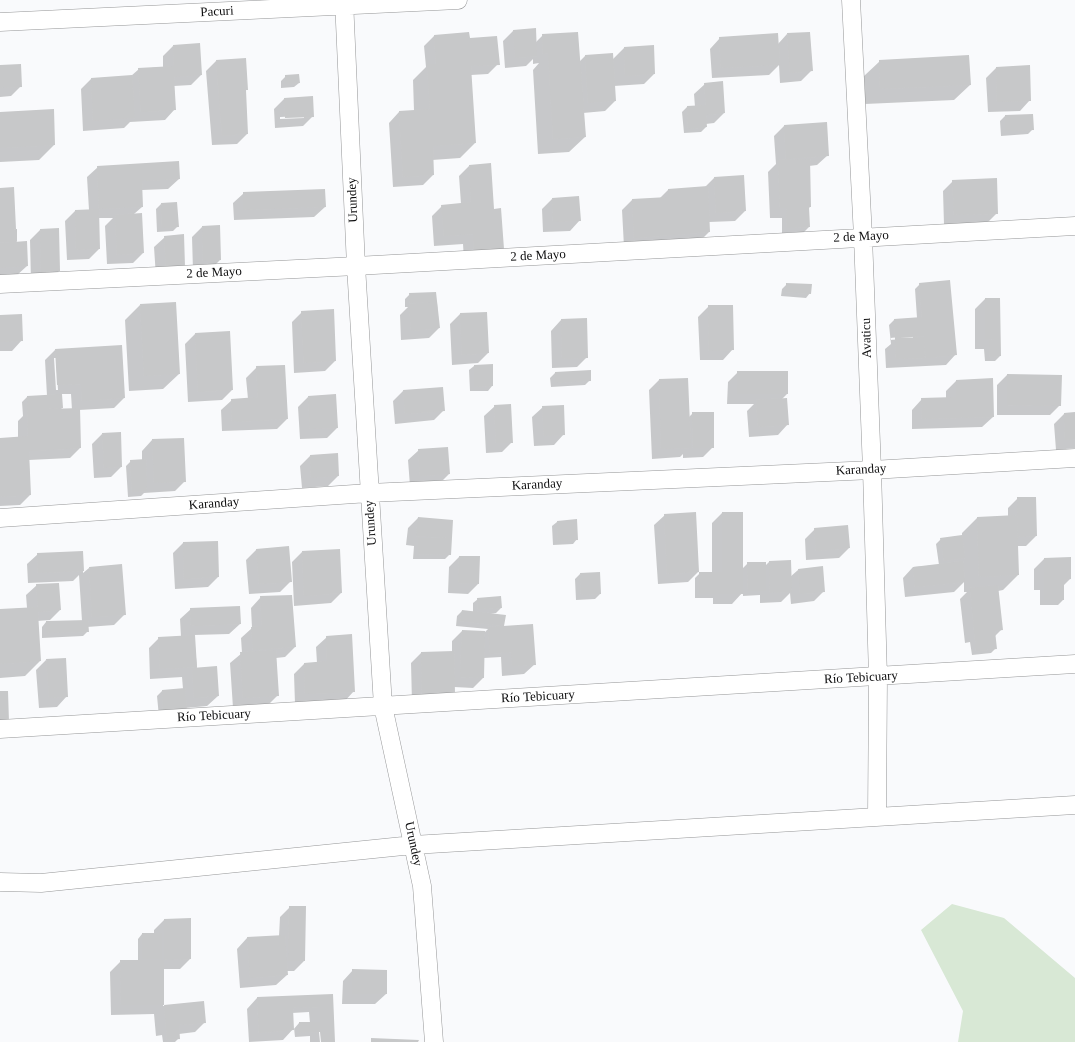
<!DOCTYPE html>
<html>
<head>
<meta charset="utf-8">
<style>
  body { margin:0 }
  canvas { display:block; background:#f9fafc }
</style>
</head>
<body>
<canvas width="1075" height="1042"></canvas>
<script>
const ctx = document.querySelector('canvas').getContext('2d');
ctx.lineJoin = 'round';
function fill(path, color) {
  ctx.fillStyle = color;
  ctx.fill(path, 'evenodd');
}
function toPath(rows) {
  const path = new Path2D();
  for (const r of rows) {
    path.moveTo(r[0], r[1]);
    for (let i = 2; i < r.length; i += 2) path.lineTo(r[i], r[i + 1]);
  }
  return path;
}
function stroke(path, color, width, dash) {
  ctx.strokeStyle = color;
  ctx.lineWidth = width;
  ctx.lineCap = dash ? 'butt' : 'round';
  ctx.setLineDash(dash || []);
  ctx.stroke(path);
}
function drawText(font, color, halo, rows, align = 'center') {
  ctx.font = font + ' "Times New Roman",serif';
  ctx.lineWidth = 3;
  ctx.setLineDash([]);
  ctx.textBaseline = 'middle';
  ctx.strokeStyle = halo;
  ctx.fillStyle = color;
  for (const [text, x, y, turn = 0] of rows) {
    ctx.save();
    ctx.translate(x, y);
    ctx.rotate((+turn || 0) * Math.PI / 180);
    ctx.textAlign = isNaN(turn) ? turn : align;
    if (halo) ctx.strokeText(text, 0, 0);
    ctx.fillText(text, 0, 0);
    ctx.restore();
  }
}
fill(toPath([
  [952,904,1004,918,1075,978,1075,1042,958,1042,963,1011,921,930]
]), '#d8e8d5');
fill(toPath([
  [513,31,536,42,543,35,580,61,585,56,613,59,624,48,654,74,644,84,614,86,615,101,605,111,583,113,585,137,569,152,538,154,533,70,539,63,533,64,533,59,526,66,505,68,503,41],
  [787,34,811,71,801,81,780,83,779,65,769,75,712,78,710,49,720,38,778,44],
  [434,36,469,39,498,64,488,74,471,75,475,143,460,158,432,160,433,175,423,185,393,187,389,123,399,112,414,111,413,80,426,67,424,46],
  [173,46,201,75,191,85,174,86,175,109,165,120,130,122,124,128,83,131,81,89,91,79,131,76,139,69,163,67,163,56],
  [216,61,247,89,245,92,247,134,237,144,212,145,206,71],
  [880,61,970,85,954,100,865,104,864,76],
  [0,66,21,86,11,96,0,97],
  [996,68,1030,100,1020,111,988,112,986,78],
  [286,76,299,83,294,87,281,88,281,81],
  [705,84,724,113,714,123,706,124,706,127,701,132,684,133,682,112,687,107,695,107,694,94],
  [312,97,313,116,303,126,275,128,274,109,284,99],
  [304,116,304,118,280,119,280,117],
  [0,113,54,145,39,160,0,162],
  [1005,116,1033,129,1028,134,1001,136,1000,121],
  [784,126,828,155,817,165,809,166,810,207,808,209,809,227,804,232,782,233,782,218,770,218,768,172,776,164,774,136],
  [469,166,493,210,503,248,464,260,463,244,434,246,432,216,442,206,461,204,459,176],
  [98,167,179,179,168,189,142,190,142,207,134,214,143,253,133,263,107,264,105,226,113,218,98,218,99,249,89,259,67,260,65,221,75,211,89,210,87,177],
  [714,178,745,211,735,221,709,222,709,232,699,242,624,247,622,210,632,200,660,198,668,190,705,187],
  [953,181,997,213,987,223,944,225,943,191],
  [0,189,15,228,13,231,16,241,27,266,16,276,0,277],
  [324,190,325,207,314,217,234,220,233,203,244,193],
  [552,199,580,220,570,231,543,232,542,209],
  [161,204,178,226,173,231,157,232,156,209],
  [202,227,220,260,210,270,193,271,192,237],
  [40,230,59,271,49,281,31,282,30,240],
  [165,237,184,266,156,277,154,247],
  [787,284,810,293,806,298,781,296,782,289],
  [920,284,956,354,946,365,886,368,885,349,891,344,889,325,894,320,917,318,915,289],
  [913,336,913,338,890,340,890,338],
  [435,293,433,303,437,303,439,328,429,338,401,340,400,315,408,307,405,307,405,299,410,294],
  [985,299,1000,356,995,361,985,361,984,349,975,349,975,309],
  [140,305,179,374,163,389,129,391,125,320],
  [709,306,733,349,723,360,700,360,698,317],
  [302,312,335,361,325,371,294,373,292,322],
  [486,313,488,353,478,363,452,365,450,324,460,314],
  [0,316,22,340,12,351,0,351],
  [561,320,587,357,577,367,552,368,551,331],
  [229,332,232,390,222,400,188,402,185,344,195,334],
  [55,350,124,398,114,408,79,410,80,448,70,458,29,460,30,495,20,505,0,506,0,439,18,438,18,421,23,416,22,402,27,397,47,396,45,360],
  [54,358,56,358,58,390,56,390],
  [61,394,71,394,72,410,60,410,62,408],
  [474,366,492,386,488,391,470,391,469,370],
  [257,367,287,419,277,429,222,431,221,410,232,400,248,399,246,378],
  [738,372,787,372,787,394,782,399,788,424,778,435,749,437,747,411,754,404,727,404,728,382],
  [555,373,590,380,585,385,551,387,550,378],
  [1007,375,1060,405,1050,415,997,415,997,385],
  [659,380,689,417,693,413,713,447,703,457,683,458,683,454,680,457,652,459,649,390],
  [956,381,993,417,982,427,912,429,912,410,922,399,946,399,946,391],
  [403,391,444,410,434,420,395,424,393,401],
  [308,397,337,428,327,438,300,439,298,407],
  [495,406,512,442,502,452,486,453,484,416],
  [543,407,564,434,554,445,534,446,532,417],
  [1075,413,1075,448,1056,450,1054,424,1064,414],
  [102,434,121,467,111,477,94,478,92,444],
  [152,440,185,481,175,491,144,493,141,496,128,497,126,466,131,461,142,460,142,451],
  [419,450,449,474,439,484,410,486,408,460],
  [310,456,338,476,328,486,302,488,300,466],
  [1018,498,1036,536,1026,546,1017,546,1018,575,1003,590,998,591,1002,629,995,636,996,648,991,653,972,655,970,642,965,643,960,599,967,592,964,592,964,582,954,592,905,597,903,578,913,567,939,565,936,544,941,539,962,536,962,533,977,518,1008,516,1008,508],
  [722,513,742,569,748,563,765,566,769,562,790,577,798,570,824,591,814,601,791,604,790,593,781,602,760,603,760,595,743,596,743,592,732,604,713,604,713,598,695,598,695,578,700,573,712,573,712,523],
  [665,515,698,572,688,582,658,584,654,525],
  [418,518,452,521,450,554,445,559,413,559,414,546,406,545,408,528],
  [576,520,577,539,573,544,553,545,552,526,557,522],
  [815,529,849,548,839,558,806,560,805,539],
  [217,542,218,577,208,587,175,589,173,553,183,543],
  [257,549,291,581,280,592,249,594,246,560],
  [83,552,83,573,89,568,125,614,114,625,87,627,88,631,83,636,42,638,42,627,46,622,82,621,79,575,73,581,28,583,27,564,38,554],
  [302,552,341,593,331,603,294,606,292,562],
  [459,557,478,584,468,594,448,593,449,567],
  [1044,559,1070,579,1063,586,1063,600,1058,605,1040,605,1040,590,1034,590,1034,569],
  [580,574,600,594,595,599,576,600,575,579],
  [37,585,60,610,50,620,37,621,40,661,25,676,0,678,0,610,27,608,26,595],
  [261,597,295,647,285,657,276,658,278,695,268,705,233,708,230,663,242,653,241,638,252,628,251,608],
  [478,599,501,608,496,613,490,614,505,616,503,627,535,664,524,674,502,676,501,657,484,658,483,678,473,688,454,687,454,692,412,703,411,663,421,653,452,652,452,641,462,631,485,632,488,629,456,626,457,616,462,611,473,612,473,603],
  [191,609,240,624,229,634,194,635,197,668,218,696,207,706,185,708,159,717,157,696,162,691,183,689,182,677,150,679,149,648,159,638,181,637,180,619],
  [327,637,354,691,344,702,295,704,294,674,304,664,317,663,316,647],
  [46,660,67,696,57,707,39,708,36,670],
  [290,907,304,961,294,971,286,971,287,975,276,985,240,988,237,949,247,938,279,936,280,917],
  [190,919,190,959,180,969,163,969,163,1006,203,1002,205,1022,195,1032,179,1034,179,1038,175,1042,163,1042,162,1035,156,1036,154,1014,111,1015,110,972,121,961,138,961,138,939,142,934,154,934,154,930,164,920],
  [353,970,386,994,375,1004,342,1004,343,981],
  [332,995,334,1042,321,1042,321,1030,319,1032,320,1042,310,1042,310,1036,295,1037,294,1028,283,1040,249,1042,247,1009,257,998],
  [309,1012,310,1023,299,1023,293,1030,292,1013]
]), '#0003');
fill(toPath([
  [536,28,537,56,515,58,513,30],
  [469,32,470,38,497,36,500,65,471,66,476,143,433,146,434,175,403,177,399,111,430,109,427,64,436,64,434,35],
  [578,32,586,137,553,139,548,53,543,54,542,34],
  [810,32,813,71,790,73,787,33],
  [778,33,780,65,721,68,719,37],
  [200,43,202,75,174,77,176,110,141,112,138,68,174,66,173,45],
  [654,45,655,74,625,76,624,47],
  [613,53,616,101,588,103,585,55],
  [969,55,971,85,880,89,879,60],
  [246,58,248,90,246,90,248,134,222,136,216,60],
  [21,64,22,87,0,88,0,65],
  [1030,65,1031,101,997,102,996,67],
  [299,74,300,83,285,84,285,75],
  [132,75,135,118,93,121,91,78],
  [723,81,725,113,706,115,707,127,688,129,687,106,706,105,704,83],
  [313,96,314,117,285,118,284,98],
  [54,109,55,145,0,148,0,112],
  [1033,114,1034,130,1005,131,1005,115],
  [827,122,829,156,786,159,784,125],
  [810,159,811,207,809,207,810,227,787,228,786,208,780,208,778,160],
  [179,161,180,179,142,181,143,207,99,209,97,166],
  [491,163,494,209,501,208,504,249,474,251,473,234,444,236,441,205,471,202,469,165],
  [744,175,746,211,716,213,714,177],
  [997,178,998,214,954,215,952,180],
  [708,186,710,232,634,238,632,199,668,197,668,189],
  [14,187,16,229,0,230,0,188],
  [325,189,326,207,243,210,243,192],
  [579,196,581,221,553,222,552,198],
  [177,202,179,227,162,228,161,203],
  [99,209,100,249,76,250,75,210],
  [142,213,144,253,117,255,115,215],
  [220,225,221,260,203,261,202,226],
  [59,228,60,271,41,272,40,229],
  [17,229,17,242,0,242,0,230],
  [184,234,185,267,166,268,164,236],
  [27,241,28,266,0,268,0,243],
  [950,280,957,355,926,358,924,342,925,358,896,359,894,319,922,317,919,283],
  [924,336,924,337,900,338],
  [786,283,812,284,811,294,786,292],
  [436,292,440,328,411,331,409,304,431,302,410,303,409,293],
  [985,298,1000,298,1001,356,990,357,989,340,995,339,985,339],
  [176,302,180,374,144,376,140,304],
  [708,305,733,305,734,350,709,351],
  [334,309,336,361,304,363,301,311],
  [487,312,489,353,462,355,460,313],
  [22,314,23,341,0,342,0,315],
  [587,318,588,358,562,359,561,319],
  [230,331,233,390,198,392,195,333],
  [122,345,125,398,82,401,81,384,57,385,55,349],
  [493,364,493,386,474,387,474,365],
  [285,365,288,419,232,422,231,399,258,397,256,366],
  [591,370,591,381,555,383,555,372],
  [737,371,788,371,788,394,737,394],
  [1007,374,1062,375,1061,406,1007,405],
  [688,378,691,448,661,449,659,379],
  [993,378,994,417,922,419,921,398,956,397,956,380],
  [443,387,445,411,405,414,403,390],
  [62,394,63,408,48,409,80,408,81,448,29,451,31,495,0,497,0,438,28,436,27,396],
  [336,394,338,428,310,429,308,396],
  [787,398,789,425,758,427,756,400],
  [511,404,513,443,496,443,494,405],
  [564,405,565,435,544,436,542,406],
  [692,412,714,412,714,448,693,448],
  [1075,412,1075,439,1065,440,1064,413],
  [121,432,122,467,104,468,102,433],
  [184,438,186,482,154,483,152,439],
  [448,447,450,474,420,476,418,449],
  [338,453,339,476,311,478,310,455],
  [146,459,147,491,132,492,130,460],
  [1017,497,1036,497,1037,536,1018,537],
  [696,512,699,572,722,572,722,512,743,512,743,594,699,594,699,572,667,574,664,514],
  [1017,515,1019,575,979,577,977,517],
  [418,517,453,520,451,555,418,554,418,538,447,538,416,536],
  [577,519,578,540,558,541,557,521],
  [848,525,850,548,816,551,814,528],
  [962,535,965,558,944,561,940,538],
  [218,541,219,577,184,579,183,542],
  [289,546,292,582,259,584,256,549],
  [340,549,342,593,304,596,302,551],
  [83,551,84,571,38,573,37,553],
  [459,556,480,556,479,584,458,583],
  [1071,557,1071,579,1064,580,1064,600,1044,600,1044,558],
  [791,560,792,592,770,593,769,561],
  [963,561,965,582,915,587,913,567],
  [747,562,766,562,766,591,748,591],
  [122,564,126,615,92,617,89,567],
  [823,566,825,592,800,594,798,569],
  [600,572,601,594,581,595,580,573],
  [59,583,61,610,38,612,41,661,0,664,0,609,38,607,36,584],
  [998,585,1003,630,995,631,997,649,976,651,970,588],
  [292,595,296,647,253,650,251,627,262,626,260,596],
  [501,596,502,608,478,609,477,598],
  [240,606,241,624,191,626,190,608],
  [462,610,506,615,504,626,460,621],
  [88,620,89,632,46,633,46,621],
  [533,624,536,665,512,666,511,652,490,654,488,627],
  [462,630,485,631,484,678,460,677],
  [352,634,355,692,305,694,304,663,327,661,326,636],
  [195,635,197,667,160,669,158,637],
  [276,650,279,696,243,698,240,652],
  [454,651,455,693,422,693,421,652],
  [66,658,68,697,49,698,46,659],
  [217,666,219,696,194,698,192,668],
  [185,688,187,711,163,712,162,690],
  [0,691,8,691,9,722,0,723],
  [289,906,306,906,305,961,288,961],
  [191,918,191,959,164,960,164,919],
  [142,933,162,933,162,959,142,959],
  [285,935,288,975,250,978,247,937],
  [120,960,164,960,164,1005,204,1001,206,1023,179,1025,180,1039,167,1040,164,1005,121,1005],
  [352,969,387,970,387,994,352,994],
  [333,994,335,1042,321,1042,320,1032,299,1033,299,1022,320,1022,320,1007,293,1008,294,1030,259,1033,257,997],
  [371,1038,419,1040,418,1042,371,1042]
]), '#c7c8c9');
const street = toPath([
  [344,0,356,266,383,706,422,886,434,1042],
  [851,0,863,237,872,470,878,677,877,817],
  [0,22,458,0],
  [0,284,356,266,1075,226],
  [0,518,369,493,872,470,1075,458],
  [0,729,1075,664],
  [0,882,41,883,413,845,1075,805]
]);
stroke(street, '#959697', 19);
stroke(street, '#fff', 18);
drawText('13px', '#0d0d0e', '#fff', [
  ["Pacuri",217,12,-3],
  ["Urundey",353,200,-92],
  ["2 de Mayo",861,237,-3],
  ["2 de Mayo",538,256,-3],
  ["2 de Mayo",214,273,-3],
  ["Avaticu",867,338,-92],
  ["Karanday",861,470,-3],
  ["Karanday",537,485,-3],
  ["Karanday",214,504,-4],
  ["Urundey",371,523,-94],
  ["Río Tebicuary",861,678,-3],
  ["Río Tebicuary",538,697,-3],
  ["Río Tebicuary",214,716,-3],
  ["Urundey",413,844,78]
]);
</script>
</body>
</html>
